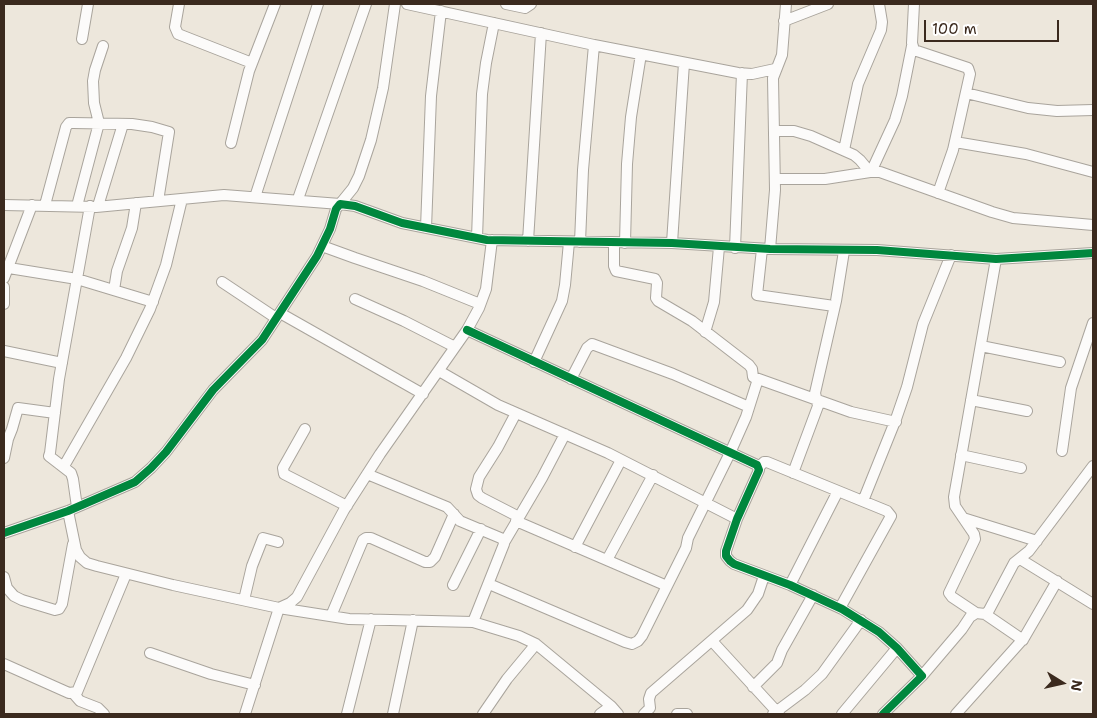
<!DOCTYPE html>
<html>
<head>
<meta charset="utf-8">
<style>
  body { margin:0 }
  #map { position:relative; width:1097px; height:718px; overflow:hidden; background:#ede7dc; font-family:"Shantell Sans",sans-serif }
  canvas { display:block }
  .frame { position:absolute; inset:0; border:5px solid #3b2a1e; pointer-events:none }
  .north { position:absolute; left:1037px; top:658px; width:50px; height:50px; -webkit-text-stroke:4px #fff; paint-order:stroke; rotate:100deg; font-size:14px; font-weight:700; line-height:20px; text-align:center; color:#3b2a1e }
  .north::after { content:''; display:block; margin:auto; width:18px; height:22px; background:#3b2a1e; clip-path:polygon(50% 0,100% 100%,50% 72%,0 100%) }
  .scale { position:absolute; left:924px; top:20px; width:135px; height:22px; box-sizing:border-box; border:2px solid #3b2a1e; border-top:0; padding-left:6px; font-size:15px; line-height:18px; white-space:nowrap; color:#3b2a1e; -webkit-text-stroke:4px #fff; paint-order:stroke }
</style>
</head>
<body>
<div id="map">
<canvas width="1097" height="718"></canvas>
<div class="frame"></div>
<div class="north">N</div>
<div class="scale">100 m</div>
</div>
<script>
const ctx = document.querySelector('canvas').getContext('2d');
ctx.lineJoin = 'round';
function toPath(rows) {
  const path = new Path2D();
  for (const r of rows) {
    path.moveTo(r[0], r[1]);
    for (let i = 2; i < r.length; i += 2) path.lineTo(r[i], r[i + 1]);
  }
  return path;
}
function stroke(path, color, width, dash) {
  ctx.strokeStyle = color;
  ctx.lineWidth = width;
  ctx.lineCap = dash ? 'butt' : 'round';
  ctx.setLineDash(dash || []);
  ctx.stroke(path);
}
const street = toPath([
  [179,4,175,27,178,34,252,63],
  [407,4,594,45,583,170,580,242],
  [506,4,525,8,531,4],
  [914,4,912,43,914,50,968,68,970,74,953,150,938,193],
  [784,21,828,4],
  [82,39,88,4],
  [594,45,738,73,752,74,775,69],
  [966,93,1028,108,1057,111,1093,110],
  [774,131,794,131,811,136,854,155,860,160,870,172],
  [955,142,1026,154,1093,172],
  [231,143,249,71,275,4],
  [844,150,858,84,881,30,882,22,879,4],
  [871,172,895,120,902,96,912,46],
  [775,179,825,179,870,172,880,172,992,212,1013,218,1093,225],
  [255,197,318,4],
  [298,199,366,4],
  [4,205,96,207,224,195,340,204,353,188,359,176,371,140,383,88,395,4],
  [45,205,66,127,69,123,73,123,132,124,152,127,169,132,158,201],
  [77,206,99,123,94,103,93,81,95,70,103,46],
  [98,206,123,124],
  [426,228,431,96,441,11],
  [477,238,482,94,486,63,494,23],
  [528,241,541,33],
  [614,243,614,266,616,271,655,279,657,283,656,298,658,301,692,321,749,365,752,369,753,377,851,412,896,422],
  [625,243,627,164,631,117,641,54],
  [672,243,684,63],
  [322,246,355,258,423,281,480,304],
  [735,248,742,73],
  [762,249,757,295,834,306],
  [770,249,775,190,773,78,782,55,786,4],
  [9,268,77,279,153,302],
  [4,278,32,205],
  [222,282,276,318],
  [4,287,4,304],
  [114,290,117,271,132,228,136,203],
  [355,299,404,321,455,347],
  [280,313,423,394],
  [467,330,757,465,759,470,737,519,726,551,726,556,730,561,734,564,790,585,842,609,879,632,897,648,922,676,883,714],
  [705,332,714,302,719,247],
  [981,346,1060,362],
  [4,351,62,363],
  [534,362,562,301,565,285,569,242],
  [439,371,498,405,608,453,737,519],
  [571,379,587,348,592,344,673,374,749,407],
  [971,400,1027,411],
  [516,413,498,447,479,477,476,489,478,495,482,498,519,517],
  [305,429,283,468,284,474,347,506],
  [1062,451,1071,388,1093,323],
  [961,455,1021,468],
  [4,458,8,439,12,429,18,408,55,413],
  [64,466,126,358,150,309,166,265,182,199],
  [759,467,764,462,767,462,887,511,891,516,840,608],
  [793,473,818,406,815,393,836,301,844,251],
  [367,474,447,507,460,521,503,539,504,544,473,622],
  [863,501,896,419,907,387,923,324,951,255],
  [77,507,73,479,71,473,49,456,50,453,59,379,90,206],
  [68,511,76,550,80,557,87,563,97,566,173,585,279,608,349,619,473,622,519,636,536,644,611,706,618,714],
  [963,518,1037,541],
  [516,521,667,586],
  [4,533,68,511,135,482,151,468,166,452,213,390,262,340,317,256,330,229,336,209,340,204,355,206,402,223,487,240,672,243,770,249,877,250,996,259,1093,253],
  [505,541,542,478,565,434],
  [575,547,621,460],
  [1020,559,1093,604],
  [607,560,653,475],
  [4,577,7,588,14,596,22,600,55,610,59,609,62,604,73,544],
  [489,584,625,642,632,644,638,641,642,636,686,548,688,538,730,453,746,417,758,379],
  [453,585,481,529],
  [790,585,838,491],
  [244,600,252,566,263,538,278,542],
  [976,613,952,597,949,593,975,539,974,534,955,506,954,497,996,259],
  [985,614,1023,640],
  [331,616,363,540,366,538,371,538,425,562,430,562,435,557,454,514],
  [712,641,779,714],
  [150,653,211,674,255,685],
  [4,664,69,693,77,692,126,574],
  [922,676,962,629,970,617,976,613,985,614,988,612,1014,563,1029,551,1093,466],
  [753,687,777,663,782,650,813,595],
  [73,693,80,701,98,708,104,714],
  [245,714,279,608,290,603,297,597,344,510,380,454,467,330,479,308,486,289,492,240],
  [347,714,371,619],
  [393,714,413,620],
  [483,714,507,679,536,644],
  [600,714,611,706],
  [644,714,650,708,649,699,651,693,747,610,758,594,764,576],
  [677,714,687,714],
  [773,714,805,690,822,674,861,620],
  [842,714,897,648],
  [956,714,1024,638,1057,581]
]);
stroke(street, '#a9a49c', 12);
stroke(street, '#fcfbfa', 10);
stroke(toPath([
  [467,330,757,465,759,470,737,519,726,551,726,556,730,561,734,564,790,585,842,609,879,632,897,648,922,676,883,714],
  [4,533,68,511,135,482,151,468,166,452,213,390,262,340,317,256,330,229,336,209,340,204,355,206,402,223,487,240,672,243,770,249,877,250,996,259,1093,253]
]), '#00873e', 8);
</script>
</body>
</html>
